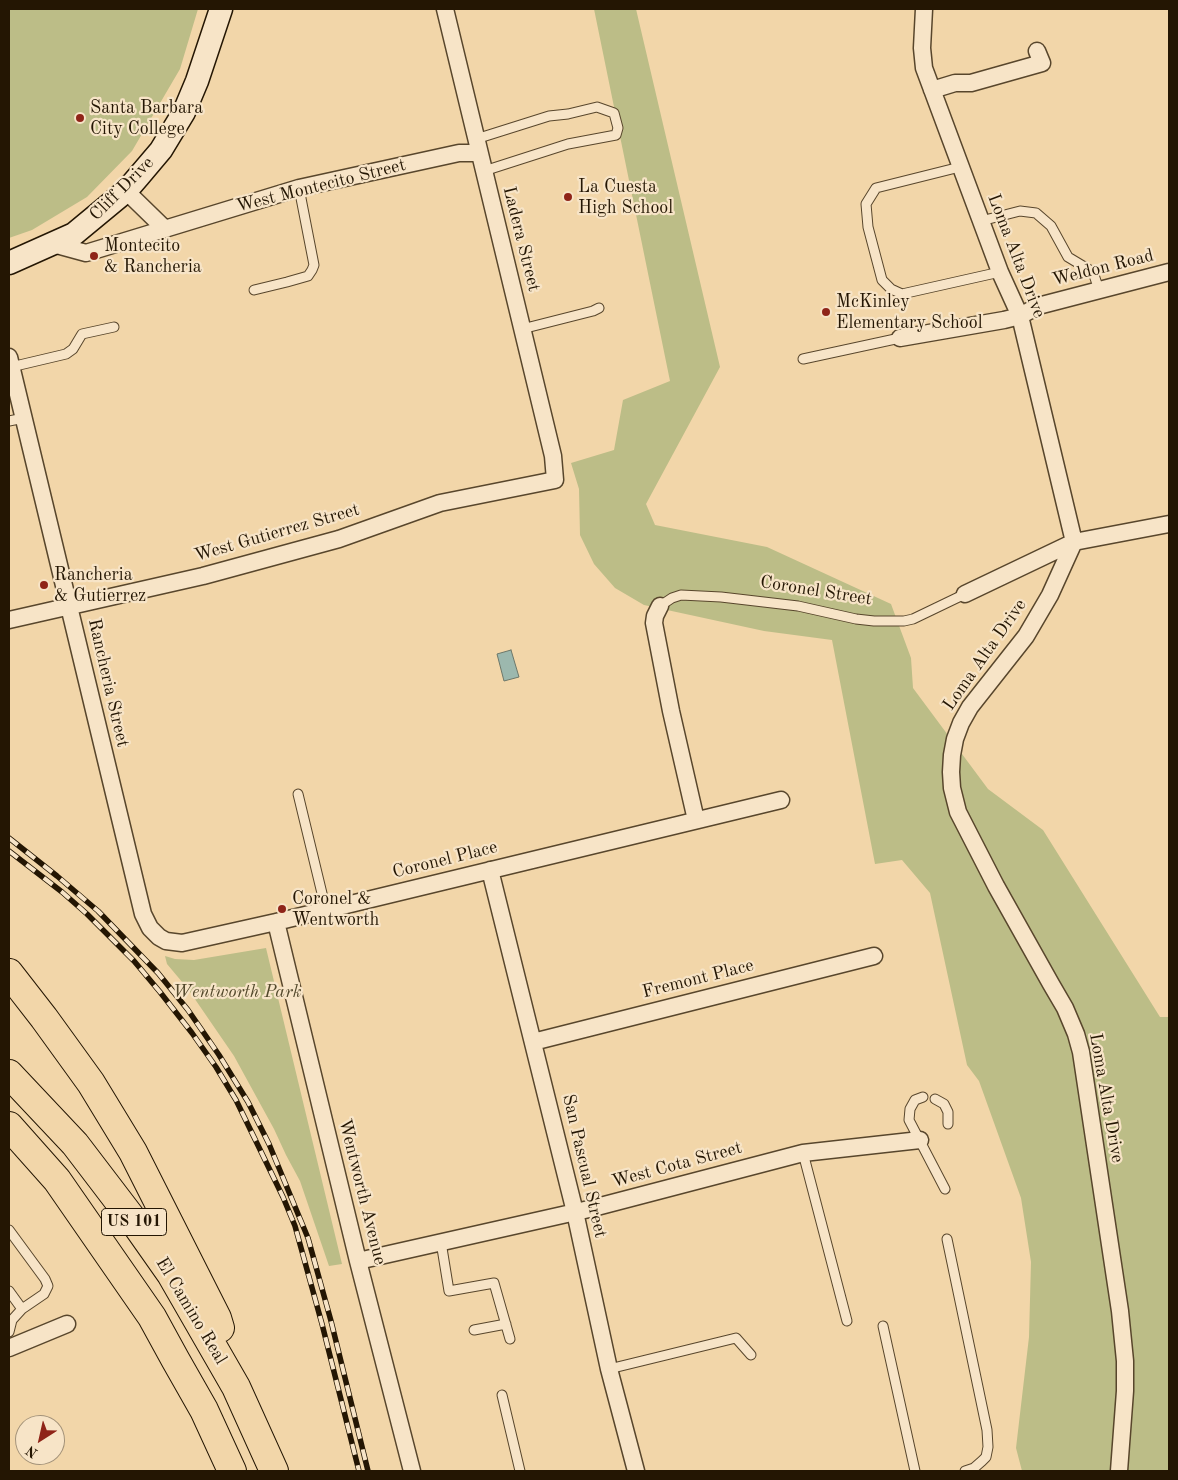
<!DOCTYPE html>
<html>
<head>
<meta charset="utf-8">
<style>
  body { margin:0 }
  #map { position:relative; width:1178px; height:1480px; overflow:hidden; background:#f2d6a9; font-family:"Old Standard TT",serif }
  canvas { display:block }
  .frame { position:absolute; inset:0; border:10px solid #241603; pointer-events:none }
  .north { position:absolute; left:15px; top:1415px; width:50px; height:50px; box-sizing:border-box; background:#f7e4c7; border:1px solid #a39279; border-radius:50%; rotate:215deg; font-size:14px; font-weight:700; line-height:20px; text-align:center; color:#241603 }
  .north::after { content:''; display:block; margin:auto; width:18px; height:22px; background:#8f2418; clip-path:polygon(50% 0,100% 100%,50% 72%,0 100%) }
</style>
</head>
<body>
<div id="map">
<canvas width="1178" height="1480"></canvas>
<div class="frame"></div>
<div class="north">N</div>
</div>
<script>
const ctx = document.querySelector('canvas').getContext('2d');
ctx.lineJoin = 'round';
function fill(path, color) {
  ctx.fillStyle = color;
  ctx.fill(path, 'evenodd');
}
function toPath(rows) {
  const path = new Path2D();
  for (const r of rows) {
    path.moveTo(r[0], r[1]);
    for (let i = 2; i < r.length; i += 2) path.lineTo(r[i], r[i + 1]);
  }
  return path;
}
function stroke(path, color, width, dash) {
  ctx.strokeStyle = color;
  ctx.lineWidth = width;
  ctx.lineCap = dash ? 'butt' : 'round';
  ctx.setLineDash(dash || []);
  ctx.stroke(path);
}
function drawText(font, color, halo, rows, align = 'center') {
  ctx.font = font + ' "Old Standard TT",serif';
  ctx.lineWidth = 4.5;
  ctx.setLineDash([]);
  ctx.textBaseline = 'middle';
  ctx.strokeStyle = halo;
  ctx.fillStyle = color;
  for (const [text, x, y, turn = 0] of rows) {
    ctx.save();
    ctx.translate(x, y);
    ctx.rotate((+turn || 0) * Math.PI / 180);
    ctx.textAlign = isNaN(turn) ? turn : align;
    if (halo) ctx.strokeText(text, 0, 0);
    ctx.fillText(text, 0, 0);
    ctx.restore();
  }
}
fill(toPath([
  [9,9,198,9,180,69,132,151,87,197,32,230,9,238],
  [594,9,636,9,720,367,646,504,655,525,767,547,891,604,911,658,913,688,988,789,1043,830,1160,1017,1169,1017,1169,1471,1022,1471,1016,1448,1029,1337,1031,1262,1021,1198,979,1081,967,1065,930,893,902,860,875,864,832,640,764,631,644,605,615,588,594,564,580,535,579,489,571,463,614,450,623,400,670,381],
  [266,948,342,1264,329,1266,300,1181,286,1155,274,1129,234,1056,188,989,167,964,165,956,175,959,194,960]
]), '#bcbd87');
const water = toPath([
  [511,650,519,677,504,681,497,654,511,650]
]);
fill(water, '#9cb8ae');
stroke(water, '#6c776a', 1);
const lane = toPath([
  [476,139,549,116,568,114,597,107,614,113,618,128,616,135,568,144,484,171],
  [960,167,876,188,866,204,868,227,882,280,891,289,902,294,1000,272],
  [981,221,1020,211,1036,213,1051,226,1068,257,1093,272,1099,290],
  [254,290,287,282,308,276,312,270,314,265,299,188],
  [522,329,593,311,599,308],
  [803,359,900,338],
  [11,367,66,354,73,349,82,334,114,327],
  [9,421,24,418],
  [660,606,672,598,681,595,721,597,798,606,856,619,874,621,904,621,913,619,965,594],
  [298,794,326,910],
  [923,1097,915,1100,910,1109,909,1120,945,1189],
  [935,1099,944,1104,948,1112,948,1124],
  [803,1153,847,1321],
  [9,1230,45,1279,48,1286,44,1294,22,1309,12,1320,9,1332],
  [947,1239,987,1430,988,1447,986,1457,982,1461,974,1468,965,1471],
  [441,1242,449,1291,494,1283,510,1339],
  [9,1291,22,1309],
  [883,1326,915,1471],
  [474,1330,506,1324],
  [609,1369,736,1338,751,1355],
  [502,1395,520,1471]
]);
const street = toPath([
  [924,9,922,48,924,68,1000,272,1020,316,1074,542,1050,595,1026,636,970,707,961,723,955,739,952,755,951,772,952,788,958,812,996,886,1051,984,1065,1008,1076,1034,1081,1052,1120,1311,1125,1361,1125,1391,1119,1471],
  [932,90,955,83,971,83,1042,63,1037,51],
  [126,191,164,228],
  [53,244,86,253,299,188,459,153,479,153],
  [900,338,1004,320,1020,316,1038,306,1169,272],
  [9,357,143,914,150,928,159,937,166,941,182,943,276,922,781,800],
  [965,594,1074,542,1169,524],
  [660,606,655,616,654,623,671,711,696,820],
  [9,620,203,576,339,539,440,503,555,480,553,456,445,9],
  [490,870,575,1212,609,1369,636,1471],
  [276,922,358,1261,412,1471],
  [533,1042,874,956],
  [358,1261,589,1209,803,1153,920,1140],
  [9,1348,67,1324]
]);
const secondary = toPath([
  [9,263,74,234,126,191,139,176,161,150,184,112,197,81,221,9]
]);
const highway = toPath([
  [9,973,44,1018,91,1083,133,1152,217,1318,220,1328],
  [9,1074,75,1144,133,1220,171,1274,236,1387,274,1471],
  [9,1126,57,1180,152,1317,175,1359,204,1410,232,1471]
]);
stroke(lane, '#58462c', 11);
stroke(street, '#58462c', 19);
stroke(secondary, '#241603', 25);
stroke(highway, '#241603', 30);
stroke(lane, '#f7e4c7', 9);
stroke(street, '#f7e4c7', 16);
stroke(secondary, '#f7e4c7', 22);
stroke(highway, '#f2d6a9', 28);
const rail = toPath([
  [9,838,57,876,98,911,158,973,188,1010,219,1055,248,1102,269,1144,308,1238,331,1321,368,1471],
  [9,851,62,892,87,914,134,961,160,992,192,1033,216,1067,236,1100,283,1197,295,1226,322,1324,359,1471]
]);
stroke(rail, '#241603', 5.5);
stroke(rail, '#f7e4c7', 4, [11]);
for (const [x, y, r, color] of [
  [80,118,5,"#8f2418"],
  [568,197,5,"#8f2418"],
  [94,256,5,"#8f2418"],
  [826,312,5,"#8f2418"],
  [44,585,5,"#8f2418"],
  [282,909,5,"#8f2418"]
]) {
  const dot = new Path2D();
  dot.arc(x, y, r, 0, 2 * Math.PI);
  ctx.fillStyle = color;
  ctx.fill(dot);
  stroke(dot, '#f7e4c7', 2);
}
for (const [x, y, w] of [
  [134,1222,65]
]) {
  const box = new Path2D();
  box.roundRect(x - w / 2, y - 13.5, w, 27, 4);
  ctx.fillStyle = '#f7e4c7';
  ctx.fill(box);
  stroke(box, '#241603', 1);
}
drawText('bold 16px', '#241603', null, [
  ["US 101",134,1222]
]);
drawText('18px', '#241603', '#f7e4c7', [
  ["Santa Barbara",90,108],
  ["City College",90,129],
  ["La Cuesta",578,187],
  ["High School",578,208],
  ["Montecito",104,246],
  ["& Rancheria",104,267],
  ["McKinley",836,302],
  ["Elementary School",836,323],
  ["Rancheria",54,575],
  ["& Gutierrez",54,596],
  ["Coronel &",292,899],
  ["Wentworth",292,920]
], 'left');
drawText('18px', '#241603', '#f7e4c7', [
  ["West Montecito Street",321,186,-14],
  ["Cliff Drive",122,189,-45],
  ["Ladera Street",521,239,76],
  ["Loma Alta Drive",1016,256,69],
  ["Weldon Road",1103,268,-14],
  ["West Gutierrez Street",277,533,-16],
  ["Coronel Street",816,591,9],
  ["Loma Alta Drive",985,655,-55],
  ["Rancheria Street",108,683,77],
  ["Coronel Place",445,860,-14],
  ["Fremont Place",698,979,-14],
  ["Loma Alta Drive",1106,1098,80],
  ["West Cota Street",677,1165,-15],
  ["San Pascual Street",584,1166,77],
  ["Wentworth Avenue",362,1192,76],
  ["El Camino Real",191,1311,59]
]);
drawText('italic 18px', '#52482b', '#f7e4c7', [
  ["Wentworth Park",237,992]
]);
</script>
</body>
</html>
